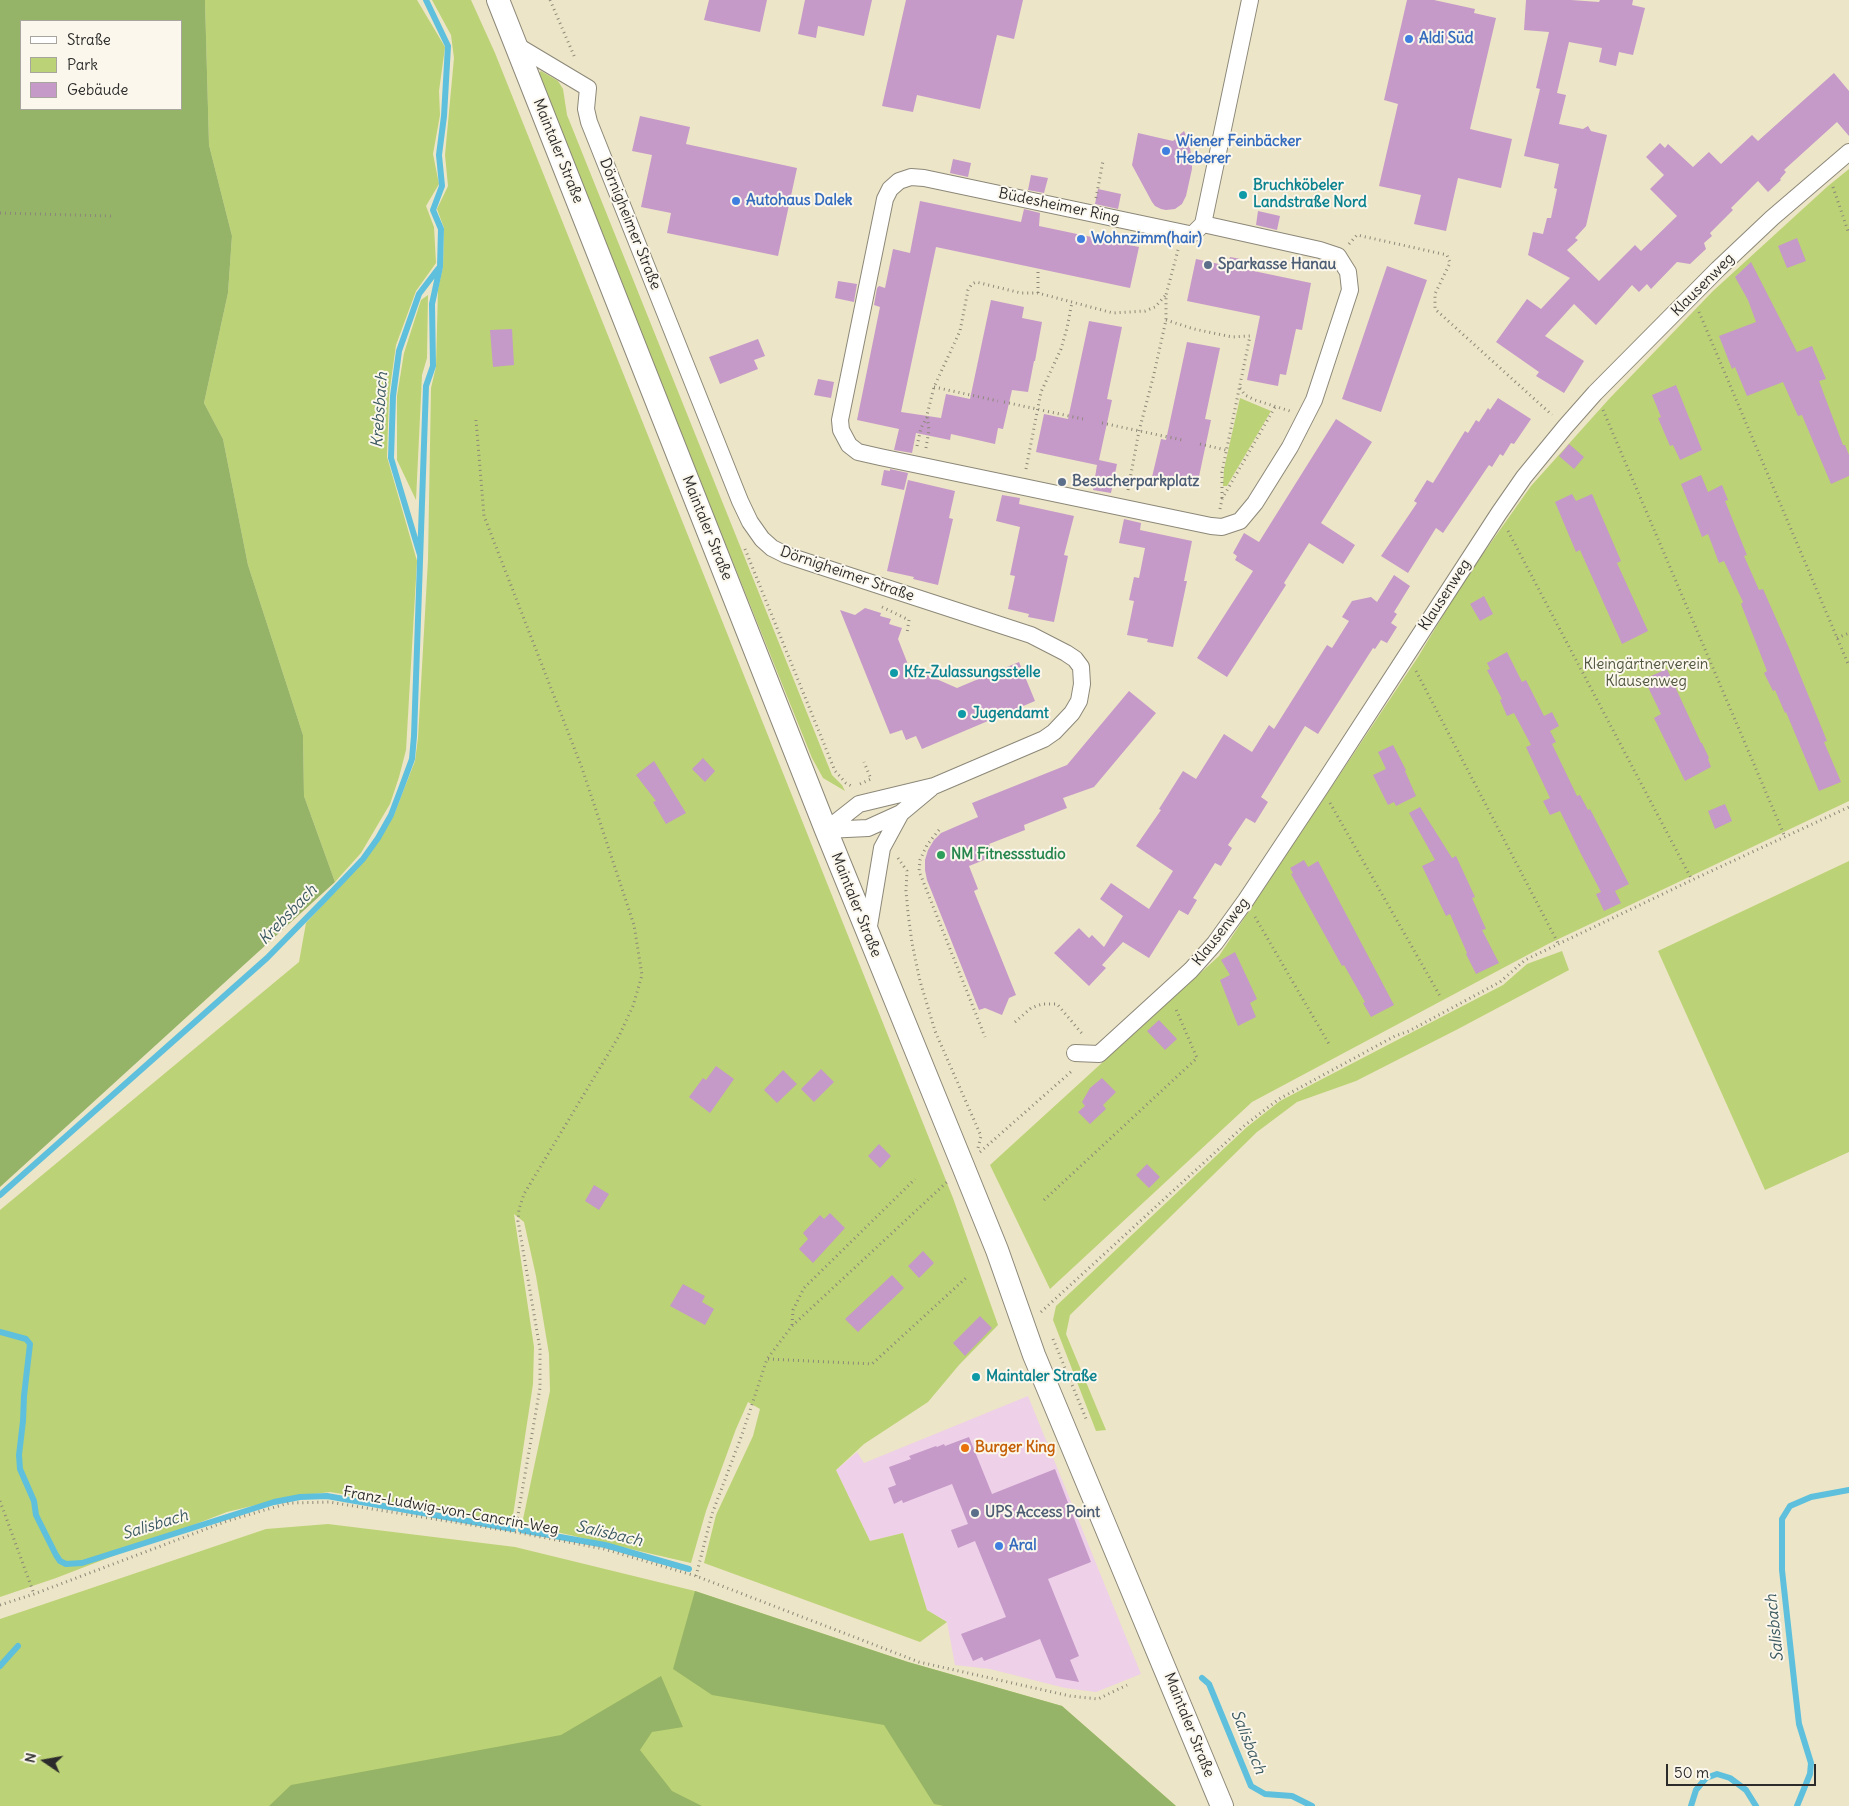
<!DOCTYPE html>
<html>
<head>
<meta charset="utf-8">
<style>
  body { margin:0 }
  #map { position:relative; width:1849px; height:1806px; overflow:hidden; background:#ede5c7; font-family:Delius,sans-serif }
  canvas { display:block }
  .legend { position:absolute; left:20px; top:20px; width:162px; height:90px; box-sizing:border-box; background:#fbf7ec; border:1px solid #a8a59f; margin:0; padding:6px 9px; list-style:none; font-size:15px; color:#2b2b2b }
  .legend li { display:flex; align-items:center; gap:10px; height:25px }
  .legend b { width:25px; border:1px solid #a8a59f }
  .north { position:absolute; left:20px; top:1736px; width:50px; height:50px; -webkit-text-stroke:4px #fbf7ec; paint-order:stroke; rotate:282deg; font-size:14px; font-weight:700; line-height:20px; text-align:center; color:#2b2b2b }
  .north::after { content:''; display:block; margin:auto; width:18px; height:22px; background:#2b2b2b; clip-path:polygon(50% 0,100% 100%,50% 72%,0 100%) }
  .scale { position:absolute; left:1666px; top:1764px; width:150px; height:22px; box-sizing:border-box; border:2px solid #2b2b2b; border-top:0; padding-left:6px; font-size:15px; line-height:18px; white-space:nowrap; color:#2b2b2b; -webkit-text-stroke:4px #fbf7ec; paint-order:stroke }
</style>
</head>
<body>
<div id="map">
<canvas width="1849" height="1806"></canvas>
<ul class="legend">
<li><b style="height:6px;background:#fff"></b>Straße</li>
<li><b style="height:14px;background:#bcd276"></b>Park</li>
<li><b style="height:14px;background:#c59ac8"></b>Gebäude</li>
</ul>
<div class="north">N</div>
<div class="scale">50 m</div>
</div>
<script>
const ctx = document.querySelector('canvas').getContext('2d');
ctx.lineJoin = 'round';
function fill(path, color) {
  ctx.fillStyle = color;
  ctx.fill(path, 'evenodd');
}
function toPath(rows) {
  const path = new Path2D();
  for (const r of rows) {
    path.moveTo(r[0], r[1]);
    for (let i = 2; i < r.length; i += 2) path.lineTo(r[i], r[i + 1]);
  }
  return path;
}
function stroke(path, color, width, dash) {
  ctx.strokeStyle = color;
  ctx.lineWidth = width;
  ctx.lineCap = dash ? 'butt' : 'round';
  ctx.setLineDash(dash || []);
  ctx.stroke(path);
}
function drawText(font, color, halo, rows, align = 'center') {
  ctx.font = font + ' Delius,sans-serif';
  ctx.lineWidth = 4;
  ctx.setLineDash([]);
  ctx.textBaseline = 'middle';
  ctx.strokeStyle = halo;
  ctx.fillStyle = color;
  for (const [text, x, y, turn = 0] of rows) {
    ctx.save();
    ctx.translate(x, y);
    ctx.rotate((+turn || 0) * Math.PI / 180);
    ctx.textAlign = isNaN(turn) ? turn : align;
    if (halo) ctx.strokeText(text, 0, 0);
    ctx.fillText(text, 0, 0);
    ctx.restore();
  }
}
fill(toPath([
  [1028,1396,1141,1674,1096,1692,1065,1688,990,1669,955,1665,947,1622,927,1610,903,1533,870,1541,836,1470,857,1452,864,1463]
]), '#eed0e8');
fill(toPath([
  [205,0,417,0,445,47,439,91,440,115,433,154,439,184,426,206,434,227,436,263,416,291,396,345,389,395,387,457,417,561,406,750,399,777,390,804,361,853,335,882,304,796,303,735,248,565,223,439,204,403,228,293,232,236,209,145],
  [432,0,471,0,495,53,953,1198,998,1325,959,1365,928,1402,864,1444,836,1470,870,1541,903,1533,927,1610,947,1622,920,1642,704,1563,716,1515,753,1436,760,1409,748,1402,736,1429,706,1511,691,1563,522,1524,550,1391,549,1354,536,1276,524,1222,514,1214,534,1347,533,1384,512,1522,330,1492,289,1497,227,1512,56,1578,0,1597,0,1210,299,962,306,923,365,860,394,815,415,761,418,738,428,560,431,388,436,367,438,289,443,267,444,228,437,209,448,186,445,155,454,58,451,35],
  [541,71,558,81,563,89,567,115,832,775,842,785,845,791,823,778,812,758,536,75],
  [1849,169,1849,801,1548,944,1252,1102,1050,1289,990,1165,1219,956,1418,657,1463,582,1531,486,1609,399,1713,291,1828,186],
  [428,295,427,358,422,375,416,500,397,460,397,396,404,353,421,300],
  [1240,398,1271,411,1227,486,1223,486,1224,469],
  [1849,861,1849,1152,1765,1190,1658,951],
  [1562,951,1569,970,1458,1029,1356,1081,1297,1102,1257,1132,1070,1315,1066,1334,1106,1430,1096,1431,1053,1320,1056,1306,1247,1127,1280,1101,1503,985,1527,964],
  [328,1524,515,1547,695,1591,908,1662,1062,1706,1176,1806,0,1806,0,1619,266,1529]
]), '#bcd276');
fill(toPath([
  [0,0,205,0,209,145,232,236,228,293,204,403,223,439,248,565,303,735,304,796,335,882,0,1187],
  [181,21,181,109,21,109,21,21],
  [695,1591,908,1662,1062,1706,1176,1806,944,1806,934,1804,884,1725,712,1695,673,1669],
  [661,1676,683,1727,652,1732,640,1750,672,1791,702,1806,269,1806,291,1785,561,1735]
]), '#95b467');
stroke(toPath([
  [420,555,391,458,393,396,399,351,419,294,438,269],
  [0,1195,267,958,324,900,363,859,378,838,391,815,402,786,412,759,414,736,426,386,433,366,432,304,440,267,441,229,433,210,442,186,439,155,444,116,448,46,426,0],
  [0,1332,26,1339,30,1344,24,1396,23,1421,19,1455,20,1469,34,1501,36,1515,56,1555,60,1561,66,1564,82,1563,274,1502,300,1497,327,1496,513,1529],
  [521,1530,605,1545,689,1569],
  [0,1666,18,1646],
  [1202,1678,1209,1684,1251,1786,1265,1794,1292,1796,1312,1806],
  [1691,1806,1696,1790,1706,1778,1717,1774,1730,1778,1746,1790,1756,1806],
  [1797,1806,1810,1774,1811,1763,1799,1724,1795,1689,1782,1570,1782,1519,1790,1506,1811,1497,1849,1490]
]), '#5ec0dc', 6);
fill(toPath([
  [709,0,767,0,760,32,704,20],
  [805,0,872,0,864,36,818,26,816,38,798,34],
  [906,0,1023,0,1014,39,997,35,980,109,917,95,913,112,882,106],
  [1407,0,1434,0,1475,9,1474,13,1496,18,1470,129,1512,139,1501,188,1458,178,1446,231,1414,224,1421,195,1379,186,1398,104,1384,100],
  [1526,0,1571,0,1599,2,1600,0,1633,0,1632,5,1645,8,1633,55,1619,52,1616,66,1599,62,1602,48,1569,42,1557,93,1566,95,1559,124,1583,129,1588,126,1591,131,1607,135,1586,226,1575,238,1578,240,1567,250,1599,281,1635,245,1641,251,1677,216,1650,189,1664,175,1646,157,1660,143,1665,148,1668,144,1693,167,1709,152,1721,164,1752,135,1758,141,1834,73,1849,91,1849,136,1837,122,1784,170,1786,172,1780,179,1781,180,1768,192,1758,181,1731,208,1733,210,1710,233,1712,236,1704,243,1706,249,1690,264,1677,262,1651,289,1647,284,1639,292,1632,285,1596,325,1574,304,1545,336,1584,361,1564,393,1536,376,1539,372,1496,342,1527,299,1541,309,1570,278,1528,255,1533,232,1543,234,1547,218,1551,218,1557,189,1554,188,1559,164,1524,156,1540,89,1536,88,1549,32,1524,30],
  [640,116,690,127,686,144,797,168,778,256,667,233,671,213,641,207,652,155,632,151],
  [1184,131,1189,142,1192,159,1192,169,1186,196,1182,204,1175,209,1166,210,1161,209,1155,206,1152,202,1132,165,1138,133,1173,141],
  [953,159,971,163,968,177,950,173],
  [1031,175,1048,178,1044,193,1028,190],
  [1098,189,1121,194,1118,209,1095,204],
  [920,201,1021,222,1024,209,1040,213,1039,226,1139,247,1130,288,936,247,901,412,941,418,946,394,970,399,991,300,1024,307,1022,318,1042,322,1035,361,1034,361,1028,392,1012,390,1003,429,998,428,995,444,951,434,950,440,916,433,912,453,894,450,899,429,857,420,880,307,874,305,877,288,879,286,885,288,893,249,910,253],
  [1258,211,1280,216,1277,230,1256,225],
  [1797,238,1806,261,1787,268,1778,246],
  [1230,257,1246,260,1244,269,1311,283,1302,330,1296,329,1286,375,1280,374,1278,386,1247,380,1260,316,1187,301,1196,259,1228,266],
  [1751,262,1797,352,1812,346,1826,379,1819,381,1843,445,1845,445,1849,455,1849,476,1831,484,1804,420,1802,415,1798,416,1783,382,1747,396,1735,367,1732,369,1719,336,1756,322,1748,300,1735,277],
  [1387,266,1427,280,1381,412,1342,399],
  [838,281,857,284,854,302,835,298],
  [1089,321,1122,327,1107,399,1112,400,1099,460,1117,464,1111,493,1093,490,1097,465,1036,452,1044,414,1068,419],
  [512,329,514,365,493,367,490,330],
  [758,339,765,356,754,360,758,369,720,384,709,357],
  [1187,342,1220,348,1205,419,1211,420,1197,486,1152,477,1161,439,1166,440],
  [818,379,834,382,831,398,814,395],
  [1676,385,1702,450,1680,460,1673,445,1670,446,1658,418,1661,417,1652,395],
  [1498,398,1531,419,1514,444,1511,443,1503,456,1500,454,1492,467,1489,465,1443,533,1436,528,1408,573,1381,556,1417,503,1414,501,1427,480,1433,483,1465,431,1468,433,1476,420,1479,422,1488,408,1490,410],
  [1336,419,1372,442,1321,523,1355,545,1343,564,1309,543,1284,583,1286,585,1227,677,1197,658,1253,571,1235,560,1237,556,1233,553,1244,533,1259,542],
  [1569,444,1584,457,1574,469,1559,456],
  [890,469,908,473,904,490,881,485,884,470,890,471],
  [1701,475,1708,492,1722,485,1728,500,1725,501,1747,555,1744,556,1759,590,1763,589,1789,648,1827,741,1824,742,1841,782,1819,791,1786,712,1785,713,1775,690,1773,691,1764,673,1767,671,1741,604,1743,602,1724,561,1719,563,1708,534,1702,537,1681,484],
  [908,480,955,491,949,518,953,519,938,585,913,579,914,577,887,571],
  [1572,494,1576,501,1592,494,1621,561,1617,563,1648,631,1622,644,1580,550,1576,552,1555,502],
  [1002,495,1020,498,1019,504,1074,516,1064,555,1068,556,1054,622,1028,617,1029,614,1008,609,1015,576,1010,575,1020,527,996,521],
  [1124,519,1141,523,1140,530,1192,541,1184,581,1187,581,1173,647,1147,642,1148,639,1127,635,1134,601,1129,600,1134,577,1139,578,1145,548,1119,543],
  [1394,575,1410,586,1394,612,1397,614,1391,623,1397,627,1387,643,1381,640,1375,649,1373,648,1318,734,1305,726,1261,797,1268,802,1255,823,1246,818,1228,845,1232,848,1221,866,1215,863,1193,898,1197,900,1188,915,1179,910,1149,958,1123,942,1102,965,1106,968,1089,986,1054,953,1079,928,1089,938,1092,935,1104,947,1123,916,1100,899,1111,883,1149,909,1173,871,1136,846,1161,810,1159,809,1183,771,1196,779,1224,734,1252,752,1269,725,1274,729,1327,645,1332,648,1349,621,1342,617,1352,601,1371,597,1377,602],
  [1484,596,1493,614,1480,621,1470,604],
  [865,608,881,613,880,616,891,619,889,624,902,628,898,639,909,667,957,688,1019,662,1035,701,922,749,916,736,906,740,902,730,890,734,840,610,855,615],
  [1507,652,1522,682,1526,680,1544,716,1552,712,1559,726,1550,731,1556,742,1552,744,1577,796,1580,795,1588,810,1590,809,1629,884,1615,891,1621,903,1604,911,1596,894,1601,892,1581,854,1560,811,1550,815,1543,801,1550,798,1526,747,1531,745,1514,713,1507,716,1500,700,1502,699,1487,670,1490,669,1487,663],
  [1667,669,1701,743,1702,743,1709,758,1708,759,1711,767,1685,781,1654,718,1661,714,1644,679],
  [1129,691,1156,713,1094,787,1063,798,1067,808,1024,825,1025,830,989,844,994,856,969,866,978,889,974,891,1016,995,1009,998,1002,1015,985,1008,979,1010,927,880,925,870,925,860,928,850,934,840,941,833,978,817,972,803,1067,765],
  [1393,745,1406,770,1405,771,1416,796,1396,806,1394,802,1388,805,1373,775,1386,769,1378,752],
  [703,758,715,771,705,782,692,769],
  [654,761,686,813,666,824,653,802,656,801,636,775],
  [1725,804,1732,821,1715,829,1708,811],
  [1420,807,1452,858,1456,856,1475,897,1472,898,1486,929,1482,930,1499,963,1476,974,1466,954,1467,953,1450,914,1446,916,1422,866,1435,860,1409,813],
  [1304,860,1308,867,1318,861,1394,1005,1371,1017,1363,1003,1365,1002,1344,965,1342,966,1291,874,1293,873,1290,868],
  [1235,952,1257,999,1250,1003,1256,1017,1238,1026,1220,980,1230,975,1221,960],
  [1159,1020,1177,1039,1165,1050,1147,1031],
  [716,1066,734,1079,710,1113,689,1097,703,1078,706,1080],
  [821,1069,834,1082,814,1102,801,1089],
  [783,1070,797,1084,777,1103,764,1090],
  [1102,1078,1116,1092,1103,1105,1106,1109,1090,1124,1078,1112,1085,1106,1082,1102,1090,1088],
  [879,1144,891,1156,880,1168,868,1156],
  [1147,1164,1160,1177,1149,1188,1136,1175],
  [594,1185,609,1194,599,1210,585,1201],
  [830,1213,845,1228,813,1263,799,1249,808,1239,803,1233,820,1215,824,1219],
  [923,1251,934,1263,919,1278,908,1266],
  [892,1275,904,1288,858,1332,845,1319],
  [683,1284,705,1296,702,1302,714,1309,705,1325,670,1306],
  [980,1316,992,1328,965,1356,953,1343],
  [969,1437,992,1494,1055,1469,1091,1562,1048,1579,1079,1656,1070,1660,1079,1682,1056,1678,1040,1639,984,1661,982,1657,973,1661,961,1634,1006,1617,975,1541,958,1548,951,1530,968,1524,952,1484,903,1503,902,1500,894,1504,888,1488,896,1485,889,1467,911,1459,909,1456,936,1446,937,1447,944,1444,945,1446]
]), '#c59ac8');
const street = toPath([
  [516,45,588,88,586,109,589,122,740,501,750,522,762,539,772,548,786,555,1031,635,1066,653,1075,659,1081,667,1082,684,1079,701,1072,713,1054,732,1044,739,934,786,859,804,826,830],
  [911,177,924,178,1189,234,1194,233,1203,224,1320,250,1338,256,1348,272,1350,290,1314,400,1290,447,1255,503,1240,521,1222,527,1211,526,880,457,858,452,849,445,841,430,840,420,885,199,890,189,899,181,911,177],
  [1203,224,1250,0],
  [826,830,868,828,901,813,931,788],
  [868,932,882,848,901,813],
  [1075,1053,1099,1054,1191,970,1215,943,1246,900,1321,787,1499,513,1524,477,1565,427,1595,393,1718,269,1772,218,1849,152]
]);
const secondary = toPath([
  [498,0,826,830,963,1166,997,1250,1034,1355,1222,1806]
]);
stroke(street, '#8c8879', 18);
stroke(secondary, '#8c8879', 24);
stroke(toPath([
  [550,0,575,58],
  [1833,187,1849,234],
  [1096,198,1103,161],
  [0,213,111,216],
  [1349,244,1357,235,1447,255,1450,263,1435,294,1435,309,1552,415],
  [1038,293,1038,269],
  [1699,312,1849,666],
  [1166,320,1194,329,1232,337,1250,336,1222,472,1222,499],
  [934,387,998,401],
  [1240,388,1245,395,1255,400,1290,411],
  [1004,402,1083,419],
  [1603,410,1785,837],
  [476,420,484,516,582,768,634,925,642,975,633,1006,619,1036,524,1194,519,1209,518,1221,540,1349,540,1388,515,1532],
  [1102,423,1182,440],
  [1200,444,1226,450],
  [917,446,921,428,927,417],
  [926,448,929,430,927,415,934,387,960,331,968,290,972,284,976,282,1021,293,1038,293,1113,313,1145,311,1155,307,1166,295],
  [1026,469,1041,392,1061,349,1067,328,1072,302],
  [1128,490,1139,431,1153,378,1166,320,1166,295,1178,250],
  [1220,509,1222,499,1275,407],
  [1508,531,1692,880],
  [745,549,835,771,846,783,853,787],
  [882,607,909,620,907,633],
  [1837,638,1849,633],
  [1416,671,1559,945],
  [860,784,871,779,864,762],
  [1330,803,1440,996],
  [939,830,927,845,920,860,919,871,985,1037],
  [898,858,907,871,906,891,908,913,912,943,920,981,935,1031,981,1136,978,1148],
  [1255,917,1329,1044],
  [1015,1022,1031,1008,1042,1004,1057,1004,1084,1036],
  [980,1152,1073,1070],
  [1044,1200,1197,1058,1175,1007],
  [1041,1312,1245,1125,1279,1099,1395,1036,1409,1031,1500,982,1525,960,1692,880,1849,807],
  [792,1325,793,1310,804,1288,915,1179],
  [1053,1339,1087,1421],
  [768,1359,872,1364,967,1277],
  [997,1381,1020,1372],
  [0,1501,34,1594],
  [696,1576,712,1514,743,1432,767,1359,792,1326,948,1181],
  [0,1605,34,1594,227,1521,289,1503,329,1502,515,1532,604,1549,696,1576,919,1662,1070,1696,1098,1699,1127,1685]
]), '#8c8879', 3, [1, 4]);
stroke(street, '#fff', 16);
stroke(secondary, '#fff', 22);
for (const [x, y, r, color] of [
  [1409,39,5,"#3f7fe0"],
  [1166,151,5,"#3f7fe0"],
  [1243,195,5,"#0f9aa8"],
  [736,201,5,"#3f7fe0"],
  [1081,239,5,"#3f7fe0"],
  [1208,265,5,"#5c6f8a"],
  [1062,482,5,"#5c6f8a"],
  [894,673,5,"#0f9aa8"],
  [962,714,5,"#0f9aa8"],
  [941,855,5,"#2e9e5b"],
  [976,1377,5,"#0f9aa8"],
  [965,1448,5,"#e8710a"],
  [975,1513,5,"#5c6f8a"],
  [999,1546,5,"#3f7fe0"]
]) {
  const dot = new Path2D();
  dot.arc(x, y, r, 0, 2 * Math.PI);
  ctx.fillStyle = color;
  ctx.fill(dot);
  stroke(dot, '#fbf7ec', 2);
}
drawText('bold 15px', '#366cbe', '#fbf7ec', [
  ["Aldi Süd",1419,39],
  ["Wiener Feinbäcker",1176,142],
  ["Heberer",1176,159],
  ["Autohaus Dalek",746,201],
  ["Wohnzimm(hair)",1091,239],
  ["Aral",1009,1546]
], 'left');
drawText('15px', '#2b2b2b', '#fbf7ec', [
  ["Maintaler Straße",558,151,68],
  ["Büdesheimer Ring",1059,206,12],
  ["Dörnigheimer Straße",630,224,68],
  ["Klausenweg",1703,285,-45],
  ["Maintaler Straße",707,528,68],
  ["Dörnigheimer Straße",847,574,19],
  ["Klausenweg",1445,595,-57],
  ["Maintaler Straße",856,905,68],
  ["Klausenweg",1221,932,-52],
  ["Franz-Ludwig-von-Cancrin-Weg",451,1511,10],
  ["Maintaler Straße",1189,1725,68]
]);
drawText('bold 15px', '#0d838f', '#fbf7ec', [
  ["Bruchköbeler",1253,186],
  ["Landstraße Nord",1253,203],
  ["Kfz-Zulassungsstelle",904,673],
  ["Jugendamt",972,714],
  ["Maintaler Straße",986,1377]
], 'left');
drawText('bold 15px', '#4e5e75', '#fbf7ec', [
  ["Sparkasse Hanau",1218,265],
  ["Besucherparkplatz",1072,482],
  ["UPS Access Point",985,1513]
], 'left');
drawText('15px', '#4f553e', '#fbf7ec', [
  ["Kleingärtnerverein",1646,665],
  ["Klausenweg",1646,682]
]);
drawText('bold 15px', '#27864d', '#fbf7ec', [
  ["NM Fitnessstudio",951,855]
], 'left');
drawText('bold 15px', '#c56008', '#fbf7ec', [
  ["Burger King",975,1448]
], 'left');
drawText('italic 16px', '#3a5860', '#fbf7ec', [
  ["Krebsbach",380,410,-86],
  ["Krebsbach",288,915,-46],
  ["Salisbach",155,1525,-17],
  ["Salisbach",609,1534,13],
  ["Salisbach",1775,1628,-96],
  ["Salisbach",1248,1742,68]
]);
</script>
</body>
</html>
